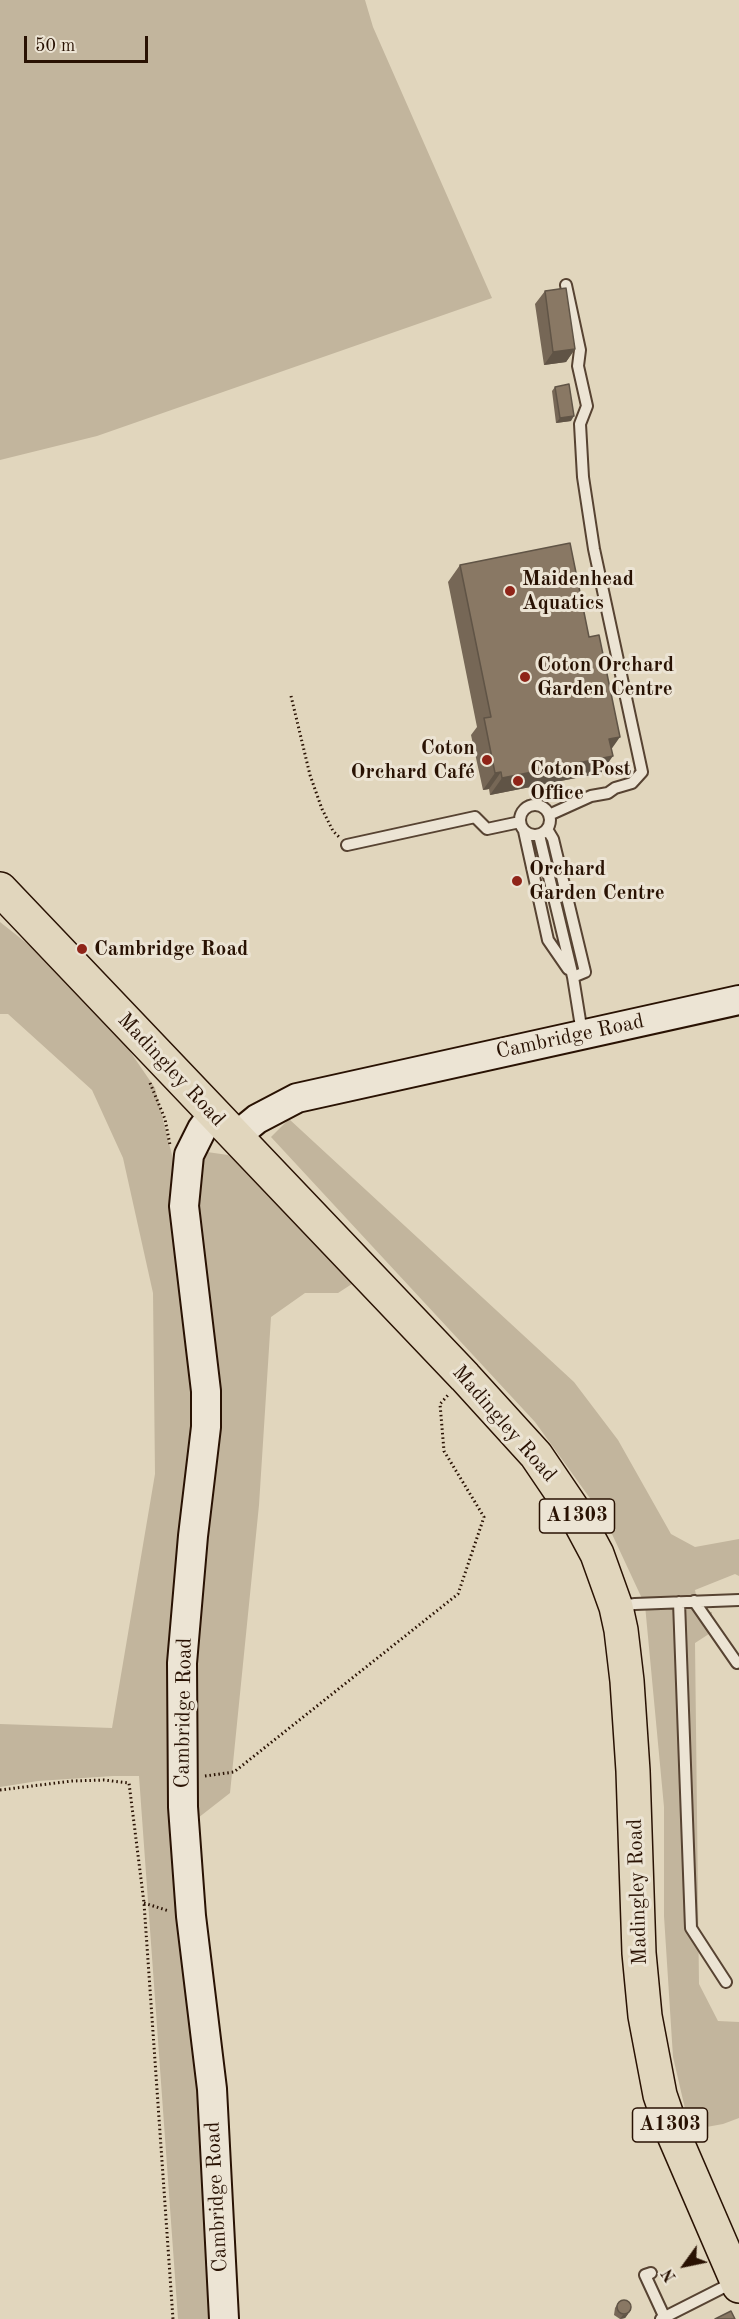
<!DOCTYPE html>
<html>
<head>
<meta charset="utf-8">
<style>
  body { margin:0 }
  #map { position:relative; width:739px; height:2319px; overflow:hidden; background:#e1d6bd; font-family:"Old Standard TT",serif }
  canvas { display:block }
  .north { position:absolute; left:655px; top:2235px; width:60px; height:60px; -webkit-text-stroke:4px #ece4d4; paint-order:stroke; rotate:237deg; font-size:16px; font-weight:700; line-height:24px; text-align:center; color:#291203 }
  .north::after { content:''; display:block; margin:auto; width:21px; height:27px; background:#291203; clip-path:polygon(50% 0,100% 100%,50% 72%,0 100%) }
  .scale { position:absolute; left:24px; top:36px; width:124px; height:27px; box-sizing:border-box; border:3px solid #291203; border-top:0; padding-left:8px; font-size:18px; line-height:21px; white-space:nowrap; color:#291203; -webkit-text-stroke:4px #ece4d4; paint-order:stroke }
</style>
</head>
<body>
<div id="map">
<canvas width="739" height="2319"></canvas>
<div class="north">N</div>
<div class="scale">50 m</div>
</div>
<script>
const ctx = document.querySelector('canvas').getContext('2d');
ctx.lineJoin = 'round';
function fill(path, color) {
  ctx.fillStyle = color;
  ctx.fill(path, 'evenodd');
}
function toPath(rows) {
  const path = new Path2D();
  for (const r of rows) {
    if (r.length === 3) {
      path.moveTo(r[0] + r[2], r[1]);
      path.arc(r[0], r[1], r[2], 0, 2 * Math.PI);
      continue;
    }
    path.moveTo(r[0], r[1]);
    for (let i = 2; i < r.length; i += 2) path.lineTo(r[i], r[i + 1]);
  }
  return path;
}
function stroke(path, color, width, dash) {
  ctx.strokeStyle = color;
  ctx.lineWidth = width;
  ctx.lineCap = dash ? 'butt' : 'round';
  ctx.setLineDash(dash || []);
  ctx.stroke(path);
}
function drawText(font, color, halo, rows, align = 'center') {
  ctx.font = font + ' "Old Standard TT",serif';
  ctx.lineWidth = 6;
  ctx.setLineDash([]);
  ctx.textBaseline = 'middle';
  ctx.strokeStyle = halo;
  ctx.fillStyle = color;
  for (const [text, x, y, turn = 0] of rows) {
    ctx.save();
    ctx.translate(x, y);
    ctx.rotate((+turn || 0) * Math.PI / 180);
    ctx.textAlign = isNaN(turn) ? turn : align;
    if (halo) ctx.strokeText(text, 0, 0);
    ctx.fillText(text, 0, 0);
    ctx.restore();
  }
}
fill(toPath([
  [0,0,365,0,373,27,492,298,97,436,0,460],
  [0,922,48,960,114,1028,155,1088,172,1155,195,1323,204,1421,182,1618,215,2319,178,2319,139,1776,113,1776,38,1781,0,1787,0,1724,112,1728,155,1474,153,1293,123,1158,92,1090,8,1014,0,1014],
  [289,1119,574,1382,618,1440,671,1534,695,1547,739,1539,739,1576,735,1574,695,1590,699,1610,712,1612,712,1632,695,1643,699,1984,718,2021,739,2022,739,2118,723,2124,690,2130,673,2057,664,1916,664,1807,645,1605,605,1519,535,1422,271,1137],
  [207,1152,228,1155,243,1167,355,1282,338,1293,305,1293,271,1317,259,1505,230,1793,189,1825,198,1624,195,1159]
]), '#c2b59d');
const lane = toPath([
  [535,820,15],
  [549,815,591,796,608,793,615,788,632,783,642,772,594,549,583,477,580,424,587,406,578,366,580,350,566,285],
  [547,829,553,839,585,972,573,977],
  [524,831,548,940,568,969],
  [539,835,573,977,582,1033],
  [347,845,475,817,487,829,520,822],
  [694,1601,737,1663],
  [679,1602,691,1928,726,1982],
  [620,1606,635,1604,739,1600],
  [651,2273,645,2275,664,2316],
  [661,2319,734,2282]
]);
const secondary = toPath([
  [213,1114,202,1129,189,1155,184,1206,206,1391,206,1427,193,1536,182,1663,183,1807,191,1916,212,2089,224,2319],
  [235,1137,257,1119,297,1098,739,1000]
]);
const highway = toPath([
  [0,889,465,1377,536,1455,574,1511,597,1554,616,1607,621,1630,627,1681,633,1771,639,1953,645,2016,660,2095,673,2133,739,2286]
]);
stroke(lane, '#574332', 14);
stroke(secondary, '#291203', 32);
stroke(highway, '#291203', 36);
stroke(toPath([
  [291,696,310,775,322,809,333,831,339,837],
  [150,1083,165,1119,170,1145],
  [205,1776,234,1772,458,1594,484,1517,444,1451,440,1404,449,1394],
  [0,1790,72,1781,104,1780,129,1783,144,1903,173,2319],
  [144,1903,169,1911]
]), '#291203', 3, [1.5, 3]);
stroke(lane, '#ece4d4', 10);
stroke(secondary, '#ece4d4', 28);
stroke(highway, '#e1d6bd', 33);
fill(toPath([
  [545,291,575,349,566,362,544,365,535,304],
  [555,387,571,421,556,423,552,391],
  [460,565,612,748,601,773,490,795,489,789,483,790,471,735,477,727,448,582],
  [618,2303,631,2310,625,2318,620,2319,614,2315,615,2308]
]), '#766756');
fill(toPath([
  [575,349,566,362,544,365,553,352],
  [574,416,571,421,556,423,560,418],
  [620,737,608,754,609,739],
  [613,756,601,773,490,795,502,778],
  [501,772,489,789,483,790,495,773],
  [628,2314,625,2318,620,2319,623,2315]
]), '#605446');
const building = toPath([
  [566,288,575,349,553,352,545,291,566,288],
  [569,384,574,416,560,418,555,387,569,384],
  [570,543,589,637,599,635,620,737,609,739,613,756,502,778,501,772,495,773,484,718,491,717,460,565,570,543],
  [624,2307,7],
  [731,2311,735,2319,715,2319,731,2311]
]);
fill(building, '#897864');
stroke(building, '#605446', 1.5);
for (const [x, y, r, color] of [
  [510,591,6,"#8f2418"],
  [525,677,6,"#8f2418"],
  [487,760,6,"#8f2418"],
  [518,781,6,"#8f2418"],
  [517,881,6,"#8f2418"],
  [82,949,6,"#8f2418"]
]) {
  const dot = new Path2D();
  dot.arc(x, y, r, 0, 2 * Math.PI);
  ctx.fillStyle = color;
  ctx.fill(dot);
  stroke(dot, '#ece4d4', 2);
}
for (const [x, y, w] of [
  [577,1516,75],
  [670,2125,75]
]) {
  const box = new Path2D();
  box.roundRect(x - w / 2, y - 17, w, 34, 4.5);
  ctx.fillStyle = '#ece4d4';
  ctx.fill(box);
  stroke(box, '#291203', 1.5);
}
drawText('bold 20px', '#291203', null, [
  ["A1303",577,1516],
  ["A1303",670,2125]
]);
drawText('bold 21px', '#291203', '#ece4d4', [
  ["Maidenhead",522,579],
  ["Aquatics",522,603],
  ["Coton Orchard",537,665],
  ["Garden Centre",537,689],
  ["Coton",475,748,"right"],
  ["Orchard Café",475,772,"right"],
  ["Coton Post",530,769],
  ["Office",530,793],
  ["Orchard",529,869],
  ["Garden Centre",529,893],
  ["Cambridge Road",94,949]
], 'left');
drawText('21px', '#291203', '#ece4d4', [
  ["Cambridge Road",570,1037,-12],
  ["Madingley Road",171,1070,47],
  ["Madingley Road",504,1424,49],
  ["Cambridge Road",184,1713,-89],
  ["Madingley Road",638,1892,-92],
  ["Cambridge Road",217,2197,-93]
]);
</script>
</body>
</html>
